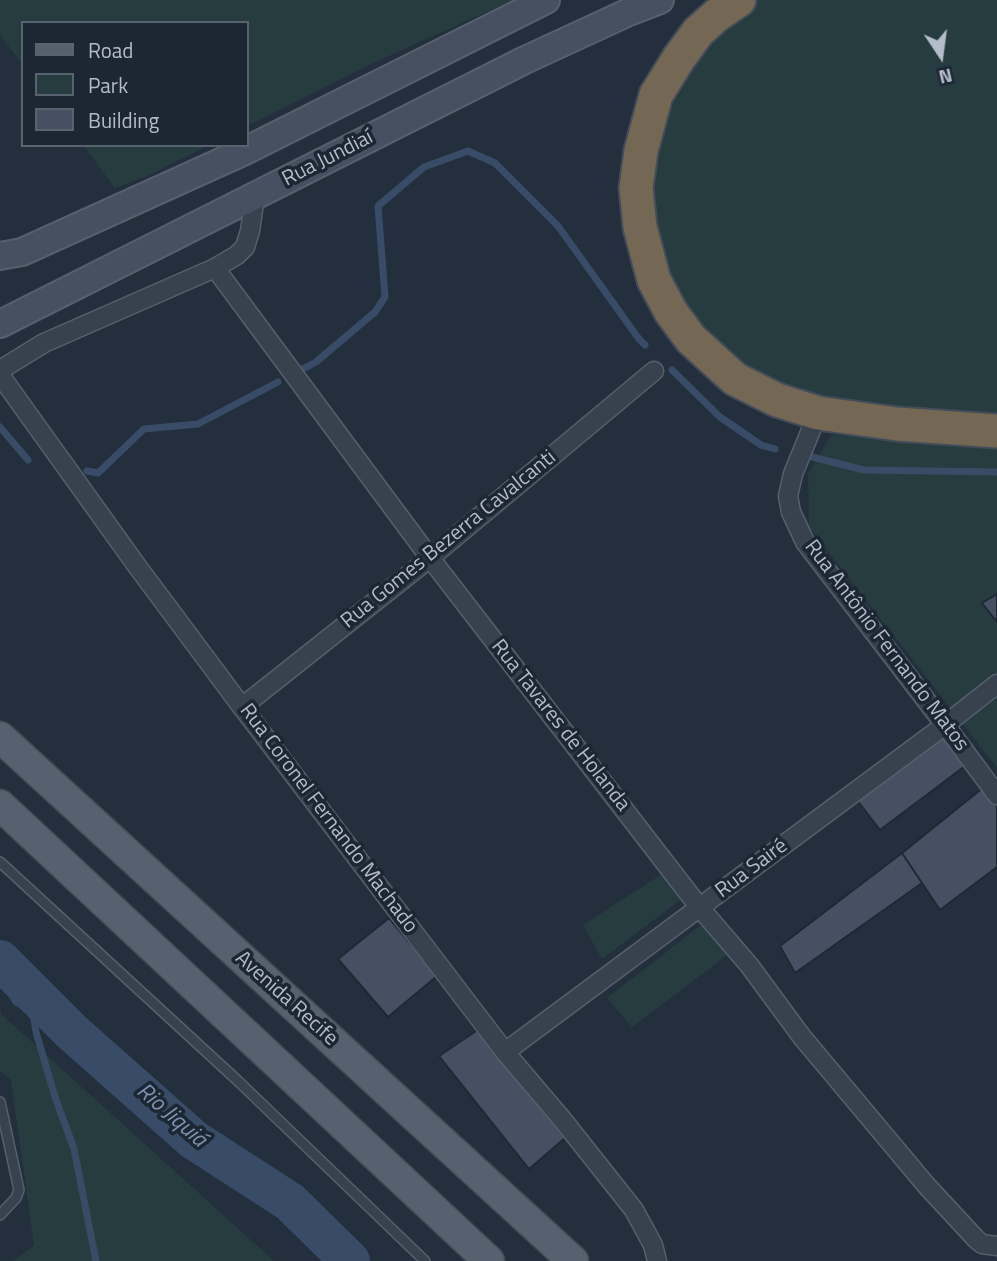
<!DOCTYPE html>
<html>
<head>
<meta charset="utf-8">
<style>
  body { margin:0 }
  #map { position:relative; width:997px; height:1261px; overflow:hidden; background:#242f3e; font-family:"Titillium Web",sans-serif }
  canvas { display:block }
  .legend { position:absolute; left:21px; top:21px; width:228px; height:126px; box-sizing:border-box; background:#1d2633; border:2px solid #59626f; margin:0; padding:9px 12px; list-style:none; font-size:21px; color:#b4bcc9 }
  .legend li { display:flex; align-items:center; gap:14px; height:35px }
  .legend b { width:35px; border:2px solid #59626f }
  .north { position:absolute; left:906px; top:21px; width:70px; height:70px; -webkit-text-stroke:5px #1d2633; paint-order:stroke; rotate:167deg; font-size:19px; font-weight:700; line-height:28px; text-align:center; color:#b4bcc9 }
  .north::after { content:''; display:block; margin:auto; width:24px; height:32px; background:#b4bcc9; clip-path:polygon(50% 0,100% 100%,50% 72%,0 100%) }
</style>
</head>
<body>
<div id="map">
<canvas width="997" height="1261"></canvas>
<ul class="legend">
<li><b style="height:9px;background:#56606e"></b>Road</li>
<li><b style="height:19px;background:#263c3f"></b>Park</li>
<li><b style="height:19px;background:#455162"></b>Building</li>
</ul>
<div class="north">N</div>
</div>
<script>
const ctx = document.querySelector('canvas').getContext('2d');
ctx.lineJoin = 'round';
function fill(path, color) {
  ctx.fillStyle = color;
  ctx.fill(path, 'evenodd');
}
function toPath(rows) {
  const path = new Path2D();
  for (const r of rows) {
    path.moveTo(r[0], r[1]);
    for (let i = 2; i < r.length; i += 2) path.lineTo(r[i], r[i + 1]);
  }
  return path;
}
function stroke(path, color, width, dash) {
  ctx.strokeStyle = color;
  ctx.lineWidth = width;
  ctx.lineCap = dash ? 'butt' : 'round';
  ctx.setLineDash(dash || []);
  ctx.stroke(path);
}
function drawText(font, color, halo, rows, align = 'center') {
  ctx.font = font + ' "Titillium Web",sans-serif';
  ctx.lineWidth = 7;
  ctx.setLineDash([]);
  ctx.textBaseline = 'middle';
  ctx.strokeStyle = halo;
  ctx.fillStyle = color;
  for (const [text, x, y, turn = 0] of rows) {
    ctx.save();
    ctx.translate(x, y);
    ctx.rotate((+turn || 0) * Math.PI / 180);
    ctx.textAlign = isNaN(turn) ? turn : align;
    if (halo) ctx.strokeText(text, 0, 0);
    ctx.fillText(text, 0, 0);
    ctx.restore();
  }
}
fill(toPath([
  [0,0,513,0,371,64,247,126,247,23,23,23,23,65,0,35],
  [739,0,997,0,997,431,897,424,856,401,777,400,678,342,648,257,656,95],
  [83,145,209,145,147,176,115,188],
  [831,435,997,438,997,768,809,527,808,474],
  [662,874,683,898,602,959,583,925],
  [705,922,727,955,632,1027,607,998],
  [0,1004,1,1014,274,1261,13,1261,34,1245,11,1080,0,1071]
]), '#263c3f');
stroke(toPath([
  [672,370,720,417,761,445,775,449],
  [299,371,316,362,375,312,385,297,378,206,424,167,468,151,495,163,558,226,639,339,645,345],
  [0,427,28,460],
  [812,457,864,470,997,472],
  [87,471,98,473,144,429,198,424,278,382],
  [1,961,15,1001,33,1013,36,1032,55,1097,74,1149,96,1261]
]), '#394c67', 7);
stroke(toPath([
  [0,960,72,1032,194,1140,290,1202,350,1261]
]), '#394c67', 40);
const building = toPath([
  [997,594,997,622,982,603,997,594],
  [941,734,965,766,880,830,857,800,941,734],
  [984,787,997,804,997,867,940,910,902,853,984,787],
  [902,853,922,883,795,973,780,946,902,853],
  [389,918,437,976,388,1017,338,959,389,918],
  [479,1029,565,1138,529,1169,439,1056,479,1029]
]);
fill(building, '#455162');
stroke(building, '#1f2835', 2);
const lane = toPath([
  [0,862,238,1081,425,1261],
  [0,1102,19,1190,16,1198,0,1215]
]);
const street = toPath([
  [255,196,250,231,245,247,237,255,215,268,430,558,700,908,749,965,802,1037,926,1185,976,1239,982,1244,997,1246],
  [0,370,44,343,215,268],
  [0,375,137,566,242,707,505,1052,562,1119,634,1210,653,1245,657,1261],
  [818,413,793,474,788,496,791,512,805,542,945,725,997,795],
  [242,707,430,558,654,371],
  [505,1052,945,725,997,684]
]);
const secondary = toPath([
  [0,256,22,252,245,151,546,0],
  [0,324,525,60,629,12,660,0]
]);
const primary = toPath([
  [0,737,573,1261],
  [0,805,489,1261]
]);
const highway = toPath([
  [739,0,717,15,698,32,679,58,656,95,641,151,636,188,640,227,654,280,671,312,691,339,735,379,777,400,818,413,897,424,997,431]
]);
stroke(lane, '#565f6c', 12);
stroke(street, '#565f6c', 21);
stroke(secondary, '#565f6c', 30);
stroke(primary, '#414a57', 33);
stroke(highway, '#434c59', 37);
stroke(lane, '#38414e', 9);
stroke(street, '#38414e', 18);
stroke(secondary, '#465061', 26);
stroke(primary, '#56606e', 30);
stroke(highway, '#746855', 33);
drawText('21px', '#b4bcc9', '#1d2633', [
  ["Rua Jundiaí",328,159,-27],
  ["Rua Gomes Bezerra Cavalcanti",449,540,-39],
  ["Rua Antônio Fernando Matos",886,646,53],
  ["Rua Tavares de Holanda",560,726,52],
  ["Rua Coronel Fernando Machado",328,819,53],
  ["Rua Sairé",752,869,-37],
  ["Avenida Recife",286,999,42]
]);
drawText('italic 23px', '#7c92b1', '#1d2633', [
  ["Rio Jiquiá",171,1116,41]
]);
</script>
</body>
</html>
